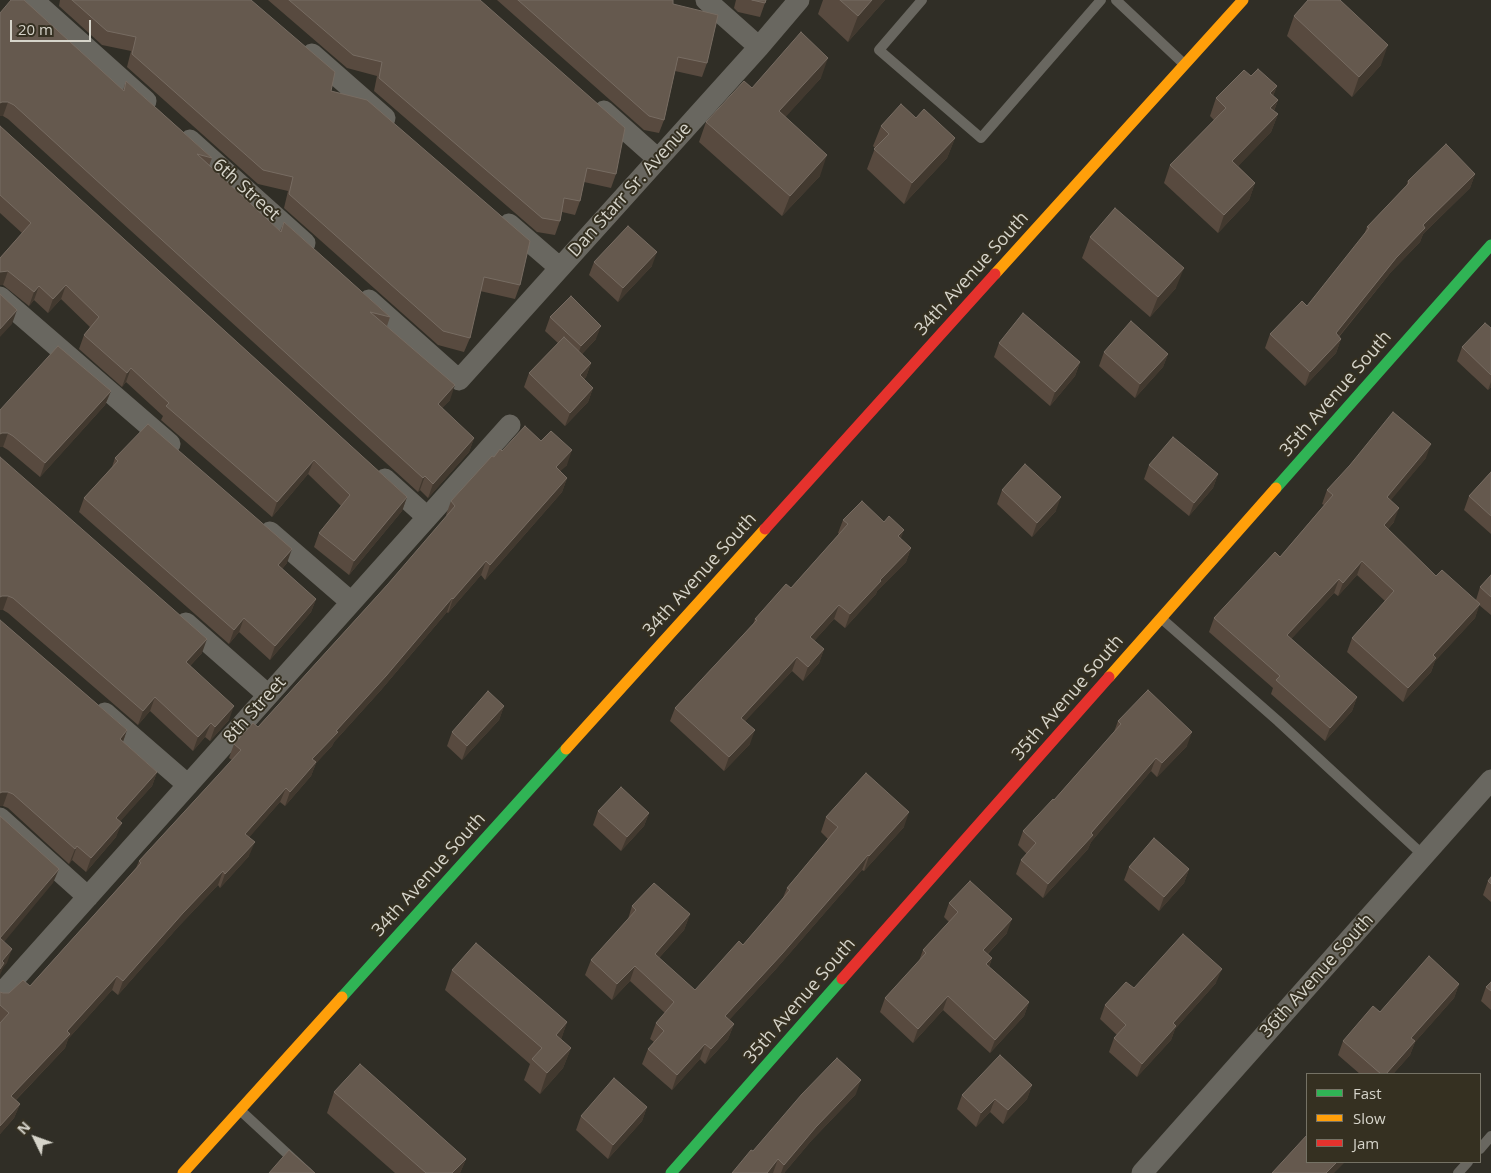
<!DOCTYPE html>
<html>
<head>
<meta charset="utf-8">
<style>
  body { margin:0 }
  #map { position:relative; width:1491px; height:1173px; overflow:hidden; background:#302e26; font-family:"Open Sans",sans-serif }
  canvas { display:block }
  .legend { position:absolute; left:1306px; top:1073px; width:175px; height:90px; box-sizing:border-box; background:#353021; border:1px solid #757265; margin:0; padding:6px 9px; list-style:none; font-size:15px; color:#d6d4ca }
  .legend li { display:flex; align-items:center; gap:10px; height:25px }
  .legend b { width:25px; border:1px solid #757265 }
  .north { position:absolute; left:10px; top:1113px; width:50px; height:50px; -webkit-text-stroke:4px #353021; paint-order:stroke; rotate:312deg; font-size:14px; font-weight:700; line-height:20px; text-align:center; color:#d6d4ca }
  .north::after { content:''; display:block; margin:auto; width:18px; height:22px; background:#d6d4ca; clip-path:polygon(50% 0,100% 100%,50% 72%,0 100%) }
  .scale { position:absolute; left:10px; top:20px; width:81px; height:22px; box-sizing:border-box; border:2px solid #d6d4ca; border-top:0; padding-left:6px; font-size:15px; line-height:18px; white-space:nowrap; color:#d6d4ca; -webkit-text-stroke:4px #353021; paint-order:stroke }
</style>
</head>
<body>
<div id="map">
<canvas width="1491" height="1173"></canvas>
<ul class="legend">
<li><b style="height:6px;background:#30b455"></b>Fast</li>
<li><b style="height:6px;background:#ff9f0a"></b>Slow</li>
<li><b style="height:6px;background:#e5322d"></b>Jam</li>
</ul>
<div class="north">N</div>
<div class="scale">20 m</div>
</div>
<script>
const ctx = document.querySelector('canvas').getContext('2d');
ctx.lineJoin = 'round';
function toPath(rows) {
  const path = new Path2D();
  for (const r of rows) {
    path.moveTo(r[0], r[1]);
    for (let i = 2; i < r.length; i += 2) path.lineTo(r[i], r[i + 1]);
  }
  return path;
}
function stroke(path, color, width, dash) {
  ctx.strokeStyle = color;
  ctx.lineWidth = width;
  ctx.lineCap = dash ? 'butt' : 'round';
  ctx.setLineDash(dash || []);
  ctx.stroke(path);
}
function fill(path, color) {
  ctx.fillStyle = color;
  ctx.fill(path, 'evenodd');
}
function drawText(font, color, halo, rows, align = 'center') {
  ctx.font = font + ' "Open Sans",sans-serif';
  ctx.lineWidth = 4;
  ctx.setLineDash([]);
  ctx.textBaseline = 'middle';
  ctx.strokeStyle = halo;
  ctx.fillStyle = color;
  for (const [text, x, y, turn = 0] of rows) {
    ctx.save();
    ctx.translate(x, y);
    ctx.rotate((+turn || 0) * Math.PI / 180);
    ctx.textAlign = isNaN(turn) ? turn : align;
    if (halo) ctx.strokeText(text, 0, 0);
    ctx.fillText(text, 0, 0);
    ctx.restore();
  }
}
stroke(toPath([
  [922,0,879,50,981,138,1101,0],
  [1116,0,1184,64],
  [1162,619,1278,721,1424,856],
  [241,1111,308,1173],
  [1480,1149,1491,1136],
  [1458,1173,1468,1162]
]), '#696760', 10);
stroke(toPath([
  [33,0,146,101],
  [706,0,759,47],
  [312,54,385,118],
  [604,111,658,159],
  [190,140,305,243],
  [509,224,560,268],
  [0,297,170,444],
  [369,300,459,380,759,47,799,0],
  [385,479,427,517],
  [270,532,351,602],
  [186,623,268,695],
  [105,713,188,785],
  [0,818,88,897],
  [0,995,510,425],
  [1142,1173,1491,780]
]), '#696760', 21);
stroke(toPath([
  [1276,488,1491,245],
  [342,997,566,749],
  [671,1173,842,979]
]), '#30b455', 11);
stroke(toPath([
  [995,274,1243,0],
  [1109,677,1276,488],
  [566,749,765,529],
  [183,1173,342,997]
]), '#ff9f0a', 11);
stroke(toPath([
  [765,529,995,274],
  [842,979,1109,677]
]), '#e5322d', 11);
fill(toPath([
  [60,0,251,0,331,91,520,285,515,299,480,291,470,338,464,352,438,345,284,208,288,191,258,184,127,67,131,51,102,45,59,6],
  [268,0,480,0,616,174,611,188,584,182,580,201,575,215,562,212,560,221,555,235,537,232,374,91,377,76,347,68],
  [497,0,673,0,673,4,707,63,702,77,675,71,664,120,659,133,644,130],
  [736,0,766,0,760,17,738,12,734,8],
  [823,0,885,0,848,42,818,14],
  [0,13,123,90,126,81,212,158,209,166,280,231,284,222,390,317,387,326,450,400,442,408,474,438,469,452,428,498,420,490,418,492,8,119,3,116,0,116],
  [1294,16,1381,65,1352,97,1287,36],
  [1251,76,1277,86,1273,96,1278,100,1274,111,1278,114,1271,132,1238,166,1255,183,1249,200,1218,233,1164,183,1170,165,1214,120,1210,116,1216,98],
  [821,78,785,117,820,176,782,216,699,142,706,122,752,88],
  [916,118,955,138,947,158,904,204,867,169,875,148,873,146,881,126],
  [0,126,407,497,402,511,349,575,314,547,319,533,341,506,308,474,272,517,161,420,163,416,126,382,122,387,79,349,84,335,90,327,61,299,48,313,34,300,29,306,3,285,0,285,0,258,22,233,0,213],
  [1475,174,1470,188,1423,234,1420,242,1391,272,1339,337,1341,339,1336,353,1305,386,1265,348,1270,334,1307,306,1364,235,1367,227,1406,186,1408,181],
  [1090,237,1176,288,1150,317,1082,258],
  [594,262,652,266,618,302,589,275],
  [550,317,596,339,582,354,591,363,586,377,584,379,593,388,588,402,565,426,524,387,529,373,558,343,545,331],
  [1491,328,1491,387,1488,390,1457,361,1462,347],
  [999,343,1080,362,1075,376,1050,406,994,357],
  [1104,352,1168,354,1163,367,1135,398,1099,366],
  [111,391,105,405,40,477,8,450,3,447,0,447,0,410],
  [502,451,567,465,560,471,567,478,562,492,485,580,481,575,448,613,447,612,381,690,334,742,332,746,316,763,311,776,285,806,280,802,249,837,249,856,220,888,218,885,178,927,118,995,112,990,68,1039,65,1048,16,1100,20,1104,14,1118,0,1134,0,992,3,993,9,993,30,986,136,868,139,861,232,760,229,758,234,744,258,727,388,584,447,516,446,515,451,501,494,457],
  [0,457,202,653,190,666,229,720,210,741,205,737,193,751,150,711,138,725,8,613,3,610],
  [115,458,287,563,282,569,316,599,311,612,270,660,239,632,229,644,79,512,84,498,112,467],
  [1426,458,1390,500,1394,522,1388,529,1436,576,1476,600,1480,587,1491,575,1491,615,1479,605,1475,618,1435,661,1431,672,1403,702,1347,652,1352,638,1385,601,1357,575,1338,596,1334,593,1291,639,1357,697,1352,711,1325,741,1271,694,1273,688,1209,632,1214,618,1280,557,1324,505,1322,504,1327,490],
  [1149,465,1218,474,1213,488,1189,516,1144,479],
  [1491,472,1491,534,1464,510,1469,496],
  [1002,490,1056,511,1032,537,997,504],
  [843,520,901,539,911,548,906,562,877,591,876,594,845,628,834,619,814,641,824,649,819,663,803,681,792,671,745,721,750,744,724,771,670,721,675,708,753,624,755,619,791,588,839,534,838,533],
  [0,620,127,730,123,742,157,772,152,786,120,821,116,837,86,872,72,860,69,864,8,808,3,806],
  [504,706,499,720,462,760,447,746,452,732],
  [1118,721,1187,746,1157,777,1151,771,1091,842,1088,849,1043,898,1016,874,1021,860,1027,854,1018,845,1023,831,1054,800,1114,732],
  [598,811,649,813,644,826,621,851,593,825],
  [826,817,904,827,864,871,862,870,776,969,729,1020,734,1024,728,1039,705,1064,700,1059,672,1090,642,1064,648,1049,654,1042,650,1039,656,1023,665,1013,630,981,612,1000,585,975,591,960,628,919,632,906,690,914,684,930,659,958,695,990,743,945,782,900,787,888,828,839,821,832],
  [1129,867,1189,869,1184,883,1159,911,1124,880],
  [1491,877,1491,902,1483,895,1488,881],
  [949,903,1007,933,988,954,992,958,989,967,1029,1002,1024,1016,990,1053,943,1010,913,1043,880,1012,885,998,919,961,923,950,949,922,944,917],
  [452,970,567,1022,561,1039,571,1048,563,1068,540,1094,524,1080,530,1064,445,990],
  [1491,982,1491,1010,1481,1001,1486,987],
  [1216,983,1175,1029,1171,1040,1137,1077,1109,1052,1114,1038,1117,1035,1100,1019,1105,1005,1134,988],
  [1459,984,1454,998,1415,1042,1410,1055,1393,1074,1360,1074,1338,1055,1343,1041,1380,1012],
  [1032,1085,1027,1099,1003,1124,990,1112,976,1127,957,1109,962,1095],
  [334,1092,466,1159,460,1173,395,1173,327,1113],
  [856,1094,811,1141,784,1173,732,1173,753,1151],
  [647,1107,642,1121,608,1159,576,1130,581,1116]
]), '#584a3f');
fill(toPath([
  [872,0,885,0,848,42,858,16],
  [1388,45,1381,65,1352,97,1359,77],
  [828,58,821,78,772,132,779,111],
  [1277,86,1270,103,1270,93],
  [1278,100,1271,118,1270,108],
  [2,102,8,102,3,116,0,116,0,103],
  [1278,114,1271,132,1226,179,1232,161],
  [955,138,947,158,904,204,912,183],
  [827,155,820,176,782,216,790,196],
  [1475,174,1470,188,1423,234,1420,242,1391,272,1330,347,1336,333,1423,225],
  [1255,183,1249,200,1218,233,1224,215],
  [657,252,652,266,618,302,623,288],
  [1184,268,1176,288,1150,317,1158,297],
  [8,271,3,285,0,285,0,272],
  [66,285,61,299,48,313,53,299],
  [39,286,34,300,29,306,34,292],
  [17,310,12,324,0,337,0,329],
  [601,326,596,339,576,360,581,346],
  [1341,339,1336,353,1305,386,1310,372],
  [1168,354,1163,367,1135,398,1140,384],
  [1080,362,1075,376,1050,406,1055,392],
  [591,363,586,377,575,389,580,375],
  [131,368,126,382,122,387,127,373],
  [1491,382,1491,387,1488,390],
  [455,385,450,400,433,418,438,404],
  [593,388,588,402,565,426,570,413],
  [111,391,105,405,40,477,45,463],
  [2,433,8,433,3,447,0,447,0,434],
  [474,438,469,452,428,498,433,484],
  [1431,444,1426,458,1382,511,1387,497],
  [572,450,567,465,550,481,556,467],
  [314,460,308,474,272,517,277,502],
  [1218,474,1213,488,1189,516,1194,503],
  [425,476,420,490,418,492,423,478],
  [567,478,562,492,485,580,490,565],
  [407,497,402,511,349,575,354,561],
  [1061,497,1056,511,1032,537,1037,523],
  [1399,508,1394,522,1379,539,1384,525],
  [904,530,899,544,898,536],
  [911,548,906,562,877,591,876,594,845,628,850,614,880,580],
  [292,549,287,563,273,579,278,565],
  [486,561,481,575,448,613,453,599],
  [1362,561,1357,575,1338,596,1343,583],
  [1339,579,1334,593,1282,649,1287,635],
  [2,596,8,596,3,610,0,610,0,597],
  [452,598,447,612,381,690,334,742,332,746,316,763,311,776,285,806,290,792,312,759],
  [316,599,311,612,270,660,275,646],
  [1480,604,1475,618,1435,661,1431,672,1403,702,1408,688,1433,655],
  [839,605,834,619,805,651,810,637],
  [244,618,239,632,229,644,234,630],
  [207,639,202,653,180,676,186,662],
  [824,649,819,663,803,681,808,667],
  [797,657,792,671,736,731,741,718],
  [155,697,150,711,138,725,143,711],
  [1357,697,1352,711,1325,741,1330,728],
  [234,706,229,720,210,741,215,727],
  [504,706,499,720,462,760,467,746],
  [211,723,205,737,193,751,198,737],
  [127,730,122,744,120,739],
  [755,730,750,744,724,771,729,757],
  [1192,732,1187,746,1157,777,1162,763],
  [1156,758,1151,771,1091,842,1088,849,1043,898,1048,884],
  [157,772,152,786,111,832,116,818],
  [286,788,280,802,240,848,245,834],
  [2,792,8,792,3,806,0,806,0,793],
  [909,812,904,827,864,871,869,856],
  [649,813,644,826,621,851,627,837],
  [122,823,116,837,86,872,91,858],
  [255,842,249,856,220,888,225,874],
  [77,846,72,860,69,864,75,849],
  [868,855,862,870,776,969,719,1031,725,1016],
  [59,869,53,883,0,947,0,938],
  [1189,869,1184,883,1159,911,1164,897],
  [223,871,218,885,178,927,118,995,123,981,183,913],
  [690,914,684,930,649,969,655,954],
  [1012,919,1007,933,978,964,983,950],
  [12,949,7,963,3,968,0,975,0,966,2,961],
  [992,958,987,972,986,964],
  [635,966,630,981,612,1000,617,984],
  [1222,969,1216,983,1175,1029,1171,1040,1137,1077,1142,1064,1173,1023],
  [117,976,112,990,68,1039,65,1048,6,1110,11,1096,67,1031],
  [1459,984,1454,998,1415,1042,1410,1055,1393,1074,1386,1074,1411,1038],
  [948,996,943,1010,913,1043,918,1029],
  [1029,1002,1024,1016,990,1053,995,1040],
  [567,1022,560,1043,556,1035],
  [734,1024,728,1039,705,1064,711,1049],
  [705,1044,700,1059,672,1090,677,1075],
  [571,1048,563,1068,540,1094,547,1073],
  [861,1080,856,1094,811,1141,784,1173,781,1173,784,1165,816,1127],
  [1032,1085,1027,1099,1003,1124,1008,1110],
  [995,1099,990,1112,976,1127,981,1113],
  [20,1104,14,1118,0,1134,0,1126],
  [647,1107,642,1121,608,1159,613,1145],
  [466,1159,460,1173,452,1173],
  [778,1159,773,1173,767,1173],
  [1337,1162,1345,1162,1334,1173,1326,1173]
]), '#42392f');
const building = toPath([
  [11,0,24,0,124,91,126,81,212,158,197,154,281,232,284,222,390,317,370,312,455,385,438,404,474,438,433,484,425,476,423,478,14,105,8,102,2,102,0,103,0,13,11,0],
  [72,0,251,0,335,72,331,91,367,100,530,241,520,285,484,277,470,338,443,331,289,194,293,177,263,170,132,54,136,37,107,31,72,0],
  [289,0,480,0,625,128,616,174,587,168,580,201,564,198,560,221,542,218,379,78,382,62,353,55,289,0],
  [518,0,673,0,673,4,718,15,707,63,678,57,664,120,649,116,518,0],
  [752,0,766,0,765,3,752,0],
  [840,0,872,0,858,16,840,0],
  [1308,0,1340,0,1388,45,1359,77,1294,16,1308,0],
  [801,32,828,58,779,111,827,155,790,196,706,122,744,81,752,88,801,32],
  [1258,69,1277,86,1270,93,1278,100,1270,108,1278,114,1232,161,1255,183,1224,215,1170,165,1226,108,1216,98,1244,70,1251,76,1258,69],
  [901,104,916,118,924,109,955,138,912,183,874,149,889,134,881,126,901,104],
  [0,126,407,497,354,561,319,533,350,495,314,460,277,502,166,406,169,403,131,368,127,373,84,335,99,317,66,285,53,299,39,286,34,292,8,271,0,272,0,258,31,223,0,195,0,126],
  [1446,144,1475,174,1423,225,1425,228,1396,258,1336,333,1341,339,1310,372,1270,334,1302,301,1307,306,1369,228,1367,227,1409,183,1408,181,1446,144],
  [1115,208,1184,268,1158,297,1090,237,1115,208],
  [628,226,657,252,623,288,594,262,628,226],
  [0,294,17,310,0,329,0,294],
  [571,296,601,326,581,346,550,317,571,296],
  [1023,313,1080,362,1055,392,999,343,1023,313],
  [1131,321,1168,354,1140,384,1104,352,1131,321],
  [1485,323,1491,328,1491,375,1462,347,1485,323],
  [564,337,591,363,580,375,593,388,570,413,529,373,564,337],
  [58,346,111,391,45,463,13,436,8,433,2,433,0,434,0,410,58,346],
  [1393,412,1431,444,1387,497,1399,508,1384,525,1436,576,1442,570,1480,604,1433,655,1436,658,1408,688,1352,638,1394,591,1362,561,1343,583,1339,579,1287,635,1357,697,1330,728,1276,680,1280,676,1214,618,1275,552,1280,557,1333,495,1327,490,1350,465,1393,412],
  [148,424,292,549,278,565,316,599,275,646,244,618,234,630,84,498,118,461,115,458,148,424],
  [525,426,541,441,551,431,572,450,556,467,567,478,490,565,486,561,453,599,452,598,386,676,336,731,338,732,312,759,316,762,290,792,286,788,245,834,255,842,225,874,223,871,183,913,123,981,117,976,67,1031,70,1034,11,1096,20,1104,0,1126,0,1023,9,1013,0,1005,0,992,3,993,9,993,23,980,30,986,141,863,139,861,241,750,234,744,253,723,258,727,388,584,455,506,451,501,492,456,494,457,500,449,502,451,525,426],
  [1173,437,1218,474,1194,503,1149,465,1173,437],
  [0,457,207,639,186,662,234,706,215,727,211,723,198,737,155,697,143,711,13,598,8,596,2,596,0,597,0,457],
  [1025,464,1061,497,1037,523,1002,490,1025,464],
  [1491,472,1491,516,1469,496,1491,472],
  [862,501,884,522,889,516,904,530,898,536,911,548,880,580,881,581,850,614,839,605,810,637,824,649,808,667,797,657,741,718,755,730,729,757,675,708,757,620,755,619,786,584,791,588,848,524,843,520,862,501],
  [1491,575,1491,597,1480,587,1491,575],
  [0,620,127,730,120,739,157,772,116,818,122,823,91,858,77,846,75,849,13,794,8,792,2,792,0,793,0,620],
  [1148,690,1192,732,1162,763,1156,758,1091,833,1093,835,1048,884,1021,860,1036,843,1023,831,1053,799,1054,800,1121,724,1118,721,1148,690],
  [488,691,504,706,467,746,452,732,488,691],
  [866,773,909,812,869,856,868,855,782,954,725,1016,734,1024,711,1049,705,1044,677,1075,648,1049,664,1031,656,1023,674,1002,635,966,617,984,591,960,636,910,632,906,654,883,690,914,655,954,695,990,739,941,743,945,790,890,787,888,838,827,826,817,866,773],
  [621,787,649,813,627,837,598,811,621,787],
  [0,816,59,869,0,938,12,949,2,961,4,963,0,969,0,816],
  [1154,838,1189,869,1164,897,1129,867,1154,838],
  [1491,877,1491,884,1488,881,1491,877],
  [970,881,1012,919,983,950,992,958,986,964,1029,1002,995,1040,948,996,918,1029,885,998,926,953,923,950,958,912,949,903,970,881],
  [1183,934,1222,969,1173,1023,1176,1026,1142,1064,1114,1038,1126,1025,1105,1005,1126,982,1134,988,1183,934],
  [476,943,567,1022,556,1035,571,1048,547,1073,532,1059,542,1048,452,970,476,943],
  [1429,956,1459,984,1411,1038,1415,1041,1386,1074,1381,1074,1343,1041,1373,1006,1380,1012,1429,956],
  [1491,982,1491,991,1486,987,1491,982],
  [1000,1055,1032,1085,1008,1110,995,1099,981,1113,962,1095,1000,1055],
  [837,1058,861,1080,816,1127,784,1165,778,1159,767,1173,732,1173,751,1150,753,1151,802,1094,837,1058],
  [360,1064,466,1159,452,1173,426,1173,334,1092,360,1064],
  [614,1078,647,1107,613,1145,581,1116,614,1078],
  [1307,1135,1307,1162,1337,1162,1326,1173,1272,1173,1307,1135],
  [289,1150,315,1173,269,1173,289,1150]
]);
fill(building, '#65594e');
stroke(building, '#776c62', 1);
drawText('18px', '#d6d4ca', '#353021', [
  ["6th Street",246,190,42],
  ["Dan Starr Sr. Avenue",630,190,-48],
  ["34th Avenue South",972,274,-48],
  ["35th Avenue South",1336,394,-49],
  ["34th Avenue South",700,575,-48],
  ["35th Avenue South",1068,698,-49],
  ["8th Street",255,710,-48],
  ["34th Avenue South",429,875,-48],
  ["36th Avenue South",1317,976,-48],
  ["35th Avenue South",800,1001,-49]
]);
</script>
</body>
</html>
